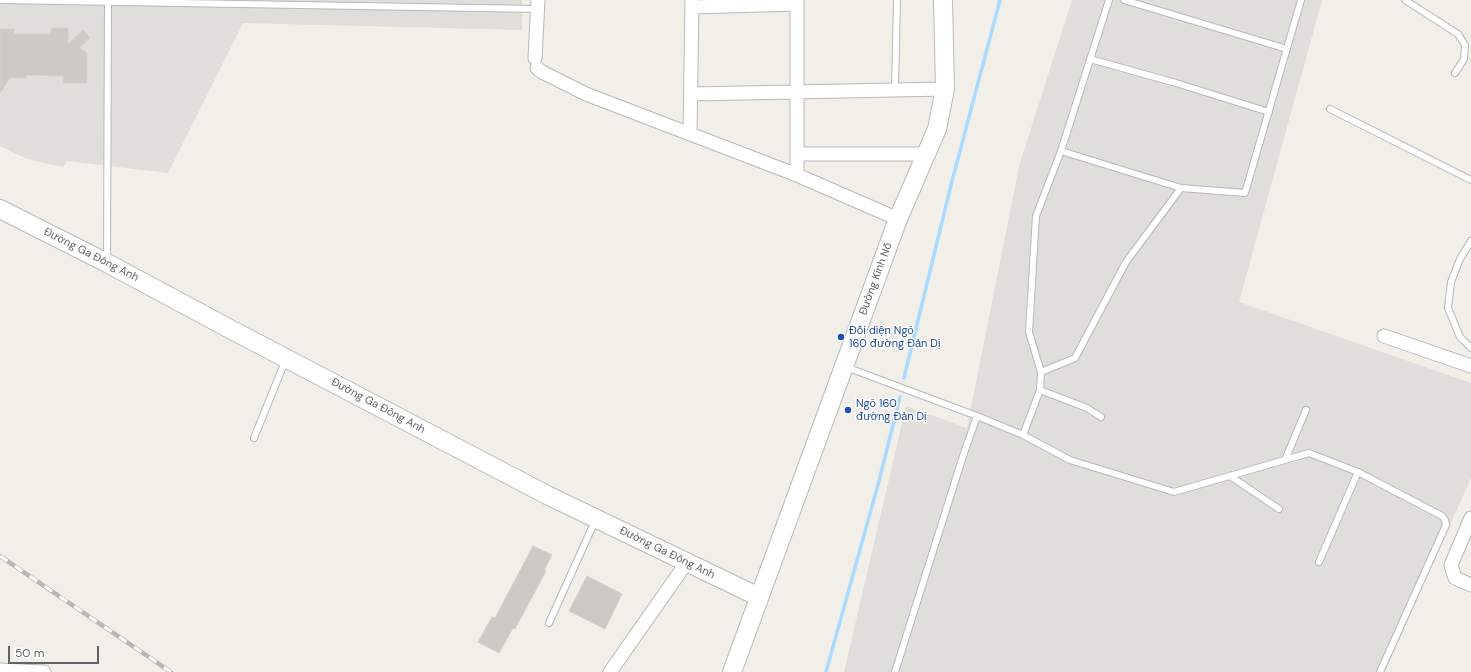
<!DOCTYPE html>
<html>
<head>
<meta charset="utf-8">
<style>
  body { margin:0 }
  #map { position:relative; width:1471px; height:672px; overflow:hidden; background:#f1efe8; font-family:"DM Sans",sans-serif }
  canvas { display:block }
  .scale { position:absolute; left:8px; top:646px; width:91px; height:18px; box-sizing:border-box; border:2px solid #5f6368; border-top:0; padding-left:5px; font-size:12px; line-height:14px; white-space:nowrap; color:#5f6368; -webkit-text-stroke:3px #fff; paint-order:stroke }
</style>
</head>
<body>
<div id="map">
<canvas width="1471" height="672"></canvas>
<div class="scale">50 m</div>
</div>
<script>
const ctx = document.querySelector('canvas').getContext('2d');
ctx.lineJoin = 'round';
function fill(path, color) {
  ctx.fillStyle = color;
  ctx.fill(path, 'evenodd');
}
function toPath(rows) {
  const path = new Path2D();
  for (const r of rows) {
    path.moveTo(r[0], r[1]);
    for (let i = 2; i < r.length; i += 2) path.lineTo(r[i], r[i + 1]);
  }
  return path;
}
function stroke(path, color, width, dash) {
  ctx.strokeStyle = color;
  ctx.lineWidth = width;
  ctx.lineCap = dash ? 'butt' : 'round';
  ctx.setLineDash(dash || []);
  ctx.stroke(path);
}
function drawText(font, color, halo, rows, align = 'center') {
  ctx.font = font + ' "DM Sans",sans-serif';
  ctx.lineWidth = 3;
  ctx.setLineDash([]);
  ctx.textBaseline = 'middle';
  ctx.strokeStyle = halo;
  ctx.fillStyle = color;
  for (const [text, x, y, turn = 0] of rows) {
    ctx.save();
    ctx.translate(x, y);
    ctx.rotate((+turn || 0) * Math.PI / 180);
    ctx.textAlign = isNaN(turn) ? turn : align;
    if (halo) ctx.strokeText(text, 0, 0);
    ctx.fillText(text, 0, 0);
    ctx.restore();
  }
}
fill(toPath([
  [0,0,522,0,522,30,243,23,168,173,67,161,63,167,27,159,0,146],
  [1072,0,1322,0,1239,302,1471,383,1471,478,1385,672,844,672,906,406,967,428,1019,166]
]), '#e0deda');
stroke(toPath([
  [904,378,951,185,1000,0],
  [826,672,879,481,900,397]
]), '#aadaff', 3.5);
const building = toPath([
  [51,28,68,28,68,44,83,30,90,38,79,48,87,53,87,83,63,83,64,76,26,75,26,78,10,78,0,93,0,29,14,29,14,34,51,34,51,28],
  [533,546,552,555,544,570,546,571,515,629,513,628,499,653,478,642,492,617,495,618,533,546],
  [587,576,622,594,605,629,569,611,587,576]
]);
fill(building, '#cccac5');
stroke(building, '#d6d1c6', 1);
const lane = toPath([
  [0,0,538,9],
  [1124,0,1287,49],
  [1405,0,1458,34,1465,45,1464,59,1455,73],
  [1090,59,1176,83,1269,112],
  [895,90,897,0],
  [1330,109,1471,180],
  [1061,151,1109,0],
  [1181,188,1126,262,1075,358,1041,372,1029,332,1036,216,1061,151,1181,188,1245,193,1301,0],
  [1471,241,1460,259,1451,282,1448,308,1460,337,1471,348],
  [107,261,108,0],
  [846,367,977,416,1023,435,1070,460,1174,492,1309,453,1358,472,1442,516,1445,520,1446,525,1380,672],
  [1041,372,1040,390,1087,408,1101,417],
  [1023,435,1040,390],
  [254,438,286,359],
  [1285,460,1306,410],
  [1230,476,1279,509],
  [1319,562,1358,472],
  [549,623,595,521],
  [895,672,963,456,977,416]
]);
const street = toPath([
  [692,7,797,4],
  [535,58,538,0],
  [537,68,542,72,586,94,797,175,898,219],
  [691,94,945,89],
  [690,134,692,0],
  [797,154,927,154],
  [797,175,797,0],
  [1384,336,1471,366],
  [1471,518,1451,565,1455,578,1471,585],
  [0,670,44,672],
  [610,672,687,562]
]);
const secondary = toPath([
  [0,209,107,263,230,329,547,495,759,597],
  [732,672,898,219,937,129,945,89,943,0]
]);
stroke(lane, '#b5b8bc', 8);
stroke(street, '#b5b8bc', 15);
stroke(secondary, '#b6babf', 20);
stroke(lane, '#fff', 6);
stroke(street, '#fff', 13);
stroke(secondary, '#fff', 18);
const rail = toPath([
  [0,556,171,672]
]);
stroke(rail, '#b6b7b8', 4.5);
stroke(rail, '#fff', 3, [9]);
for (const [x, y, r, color] of [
  [841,337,4,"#1a4fb4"],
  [848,410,4,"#1a4fb4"]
]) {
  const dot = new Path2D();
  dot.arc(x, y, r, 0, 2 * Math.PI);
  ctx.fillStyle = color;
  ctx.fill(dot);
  stroke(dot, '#fff', 1.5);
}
drawText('11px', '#5f6368', '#fff', [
  ["Đường Ga Đông Anh",91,255,27],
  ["Đường Kính Nỗ",876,279,-70],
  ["Đường Ga Đông Anh",378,406,28],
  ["Đường Ga Đông Anh",667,553,26]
]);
drawText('11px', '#164399', '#fff', [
  ["Đối diện Ngõ",849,331],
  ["160 đường Đản Dị",849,344],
  ["Ngõ 160",856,404],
  ["đường Đản Dị",856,417]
], 'left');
</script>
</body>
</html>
